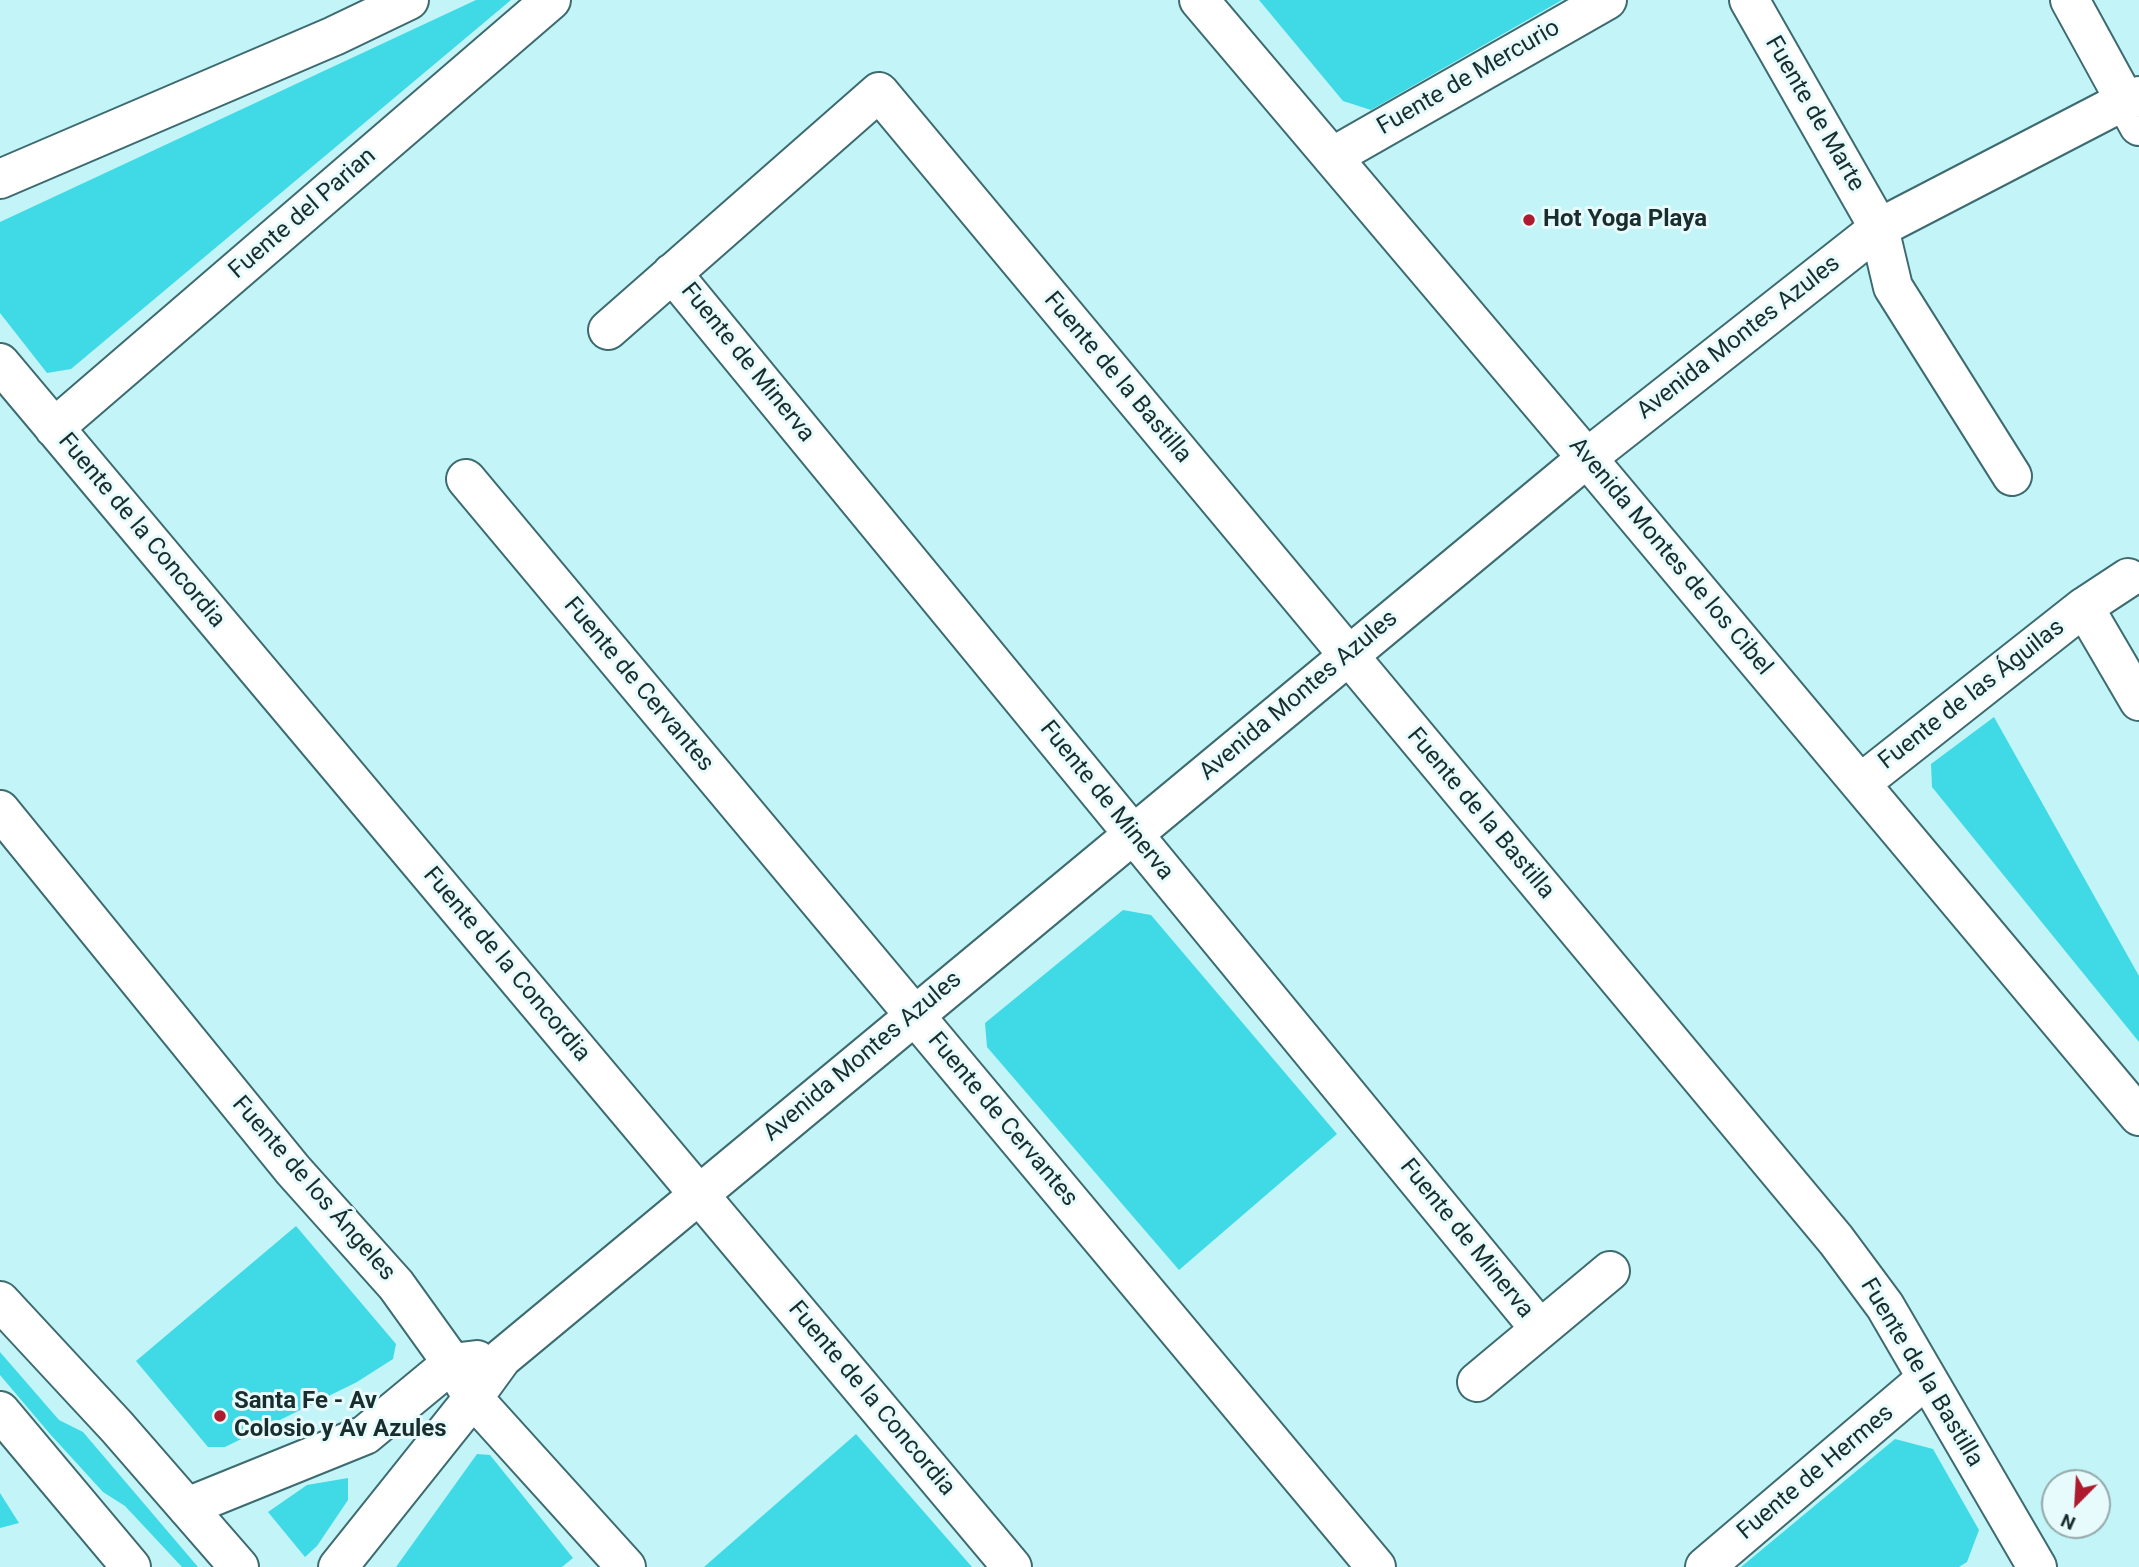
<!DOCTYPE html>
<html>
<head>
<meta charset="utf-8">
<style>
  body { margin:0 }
  #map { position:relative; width:2139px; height:1567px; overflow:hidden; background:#c2f4f8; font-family:Roboto,sans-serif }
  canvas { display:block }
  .north { position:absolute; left:2041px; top:1469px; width:70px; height:70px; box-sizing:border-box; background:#e7fbfc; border:2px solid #95a9aa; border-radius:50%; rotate:204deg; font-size:19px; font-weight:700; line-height:28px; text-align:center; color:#192d2e }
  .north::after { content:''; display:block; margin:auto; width:24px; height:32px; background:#af1b2e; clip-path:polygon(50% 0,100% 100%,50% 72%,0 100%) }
</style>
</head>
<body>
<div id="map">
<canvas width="2139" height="1567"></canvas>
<div class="north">N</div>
</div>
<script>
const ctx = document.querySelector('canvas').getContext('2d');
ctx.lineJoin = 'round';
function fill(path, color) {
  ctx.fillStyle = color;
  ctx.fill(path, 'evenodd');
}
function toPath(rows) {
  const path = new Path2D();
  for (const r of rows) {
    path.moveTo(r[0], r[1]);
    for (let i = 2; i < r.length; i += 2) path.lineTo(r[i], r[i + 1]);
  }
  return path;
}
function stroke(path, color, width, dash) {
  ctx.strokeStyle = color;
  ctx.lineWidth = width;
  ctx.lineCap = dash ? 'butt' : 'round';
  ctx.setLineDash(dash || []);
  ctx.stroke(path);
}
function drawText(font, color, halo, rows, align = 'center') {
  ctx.font = font + ' Roboto,sans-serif';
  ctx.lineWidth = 6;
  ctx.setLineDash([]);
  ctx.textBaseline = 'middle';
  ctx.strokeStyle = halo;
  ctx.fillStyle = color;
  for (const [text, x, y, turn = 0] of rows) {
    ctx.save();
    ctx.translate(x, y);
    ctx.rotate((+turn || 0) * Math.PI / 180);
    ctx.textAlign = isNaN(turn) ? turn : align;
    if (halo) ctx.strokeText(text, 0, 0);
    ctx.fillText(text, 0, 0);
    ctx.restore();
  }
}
fill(toPath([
  [476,0,511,0,71,369,47,373,0,313,0,222],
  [1259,0,1562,0,1371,110,1343,101],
  [1994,717,2139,976,2139,1042,1932,787,1931,764],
  [1123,910,1151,915,1337,1134,1179,1270,987,1047,985,1023],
  [296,1226,396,1344,393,1359,357,1382,225,1447,208,1447,136,1361],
  [0,1352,59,1420,83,1432,198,1567,182,1567,125,1506,103,1492,50,1434,0,1375],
  [856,1434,972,1567,704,1567],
  [1895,1439,1933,1449,1979,1530,1967,1562,1959,1567,1741,1567],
  [477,1454,490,1455,573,1558,562,1567,396,1567],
  [348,1478,348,1500,317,1546,305,1557,268,1512,307,1485],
  [0,1493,19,1523,0,1528]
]), '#3fdae5');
const minor = toPath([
  [1199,0,1587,458,2139,1116],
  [1749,0,1879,228,1893,287,2012,476],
  [2070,0,2139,126],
  [1332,157,1607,0],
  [0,179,334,36,409,0],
  [672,273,1540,1329],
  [608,330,879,92,1836,1240,1885,1306,2037,1567],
  [0,363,1012,1567],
  [54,428,551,0],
  [466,479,1376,1567],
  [2084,607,2139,701],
  [1861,783,2084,607,2128,578],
  [0,810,293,1170,396,1285,452,1363,473,1398,626,1567],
  [1477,1382,1610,1271],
  [187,1507,365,1435,452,1363,477,1360],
  [338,1567,473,1398,502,1358,1587,458,1879,228,2124,101,2139,96],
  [1705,1567,1927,1378]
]);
const major = toPath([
  [0,1301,117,1427,239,1567],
  [0,1411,131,1567]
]);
stroke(minor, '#3d6b6f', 42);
stroke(major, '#3d6b6f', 42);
stroke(minor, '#fff', 38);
stroke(major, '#fff', 38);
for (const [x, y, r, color] of [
  [1529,220,7,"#af1b2e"],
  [220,1416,7,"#af1b2e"]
]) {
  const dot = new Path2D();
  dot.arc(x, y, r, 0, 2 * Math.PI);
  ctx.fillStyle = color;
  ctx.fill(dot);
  stroke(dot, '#e7fbfc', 2.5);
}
drawText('24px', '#192d2e', '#e7fbfc', [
  ["Fuente de Mercurio",1469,78,-30],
  ["Fuente de Marte",1814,114,60],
  ["Fuente del Parian",303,214,-41],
  ["Avenida Montes Azules",1739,338,-38],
  ["Fuente de Minerva",747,363,51],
  ["Fuente de la Bastilla",1117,378,50],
  ["Fuente de la Concordia",141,531,50],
  ["Avenida Montes de los Cibel",1670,557,50],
  ["Fuente de Cervantes",638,685,50],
  ["Fuente de las Águilas",1972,695,-38],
  ["Avenida Montes Azules",1299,696,-40],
  ["Fuente de Minerva",1106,801,51],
  ["Fuente de la Bastilla",1480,814,50],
  ["Fuente de la Concordia",506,965,50],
  ["Avenida Montes Azules",863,1057,-40],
  ["Fuente de Cervantes",1002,1120,50],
  ["Fuente de los Ángeles",313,1189,49],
  ["Fuente de Minerva",1466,1239,51],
  ["Fuente de la Bastilla",1921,1373,59],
  ["Fuente de la Concordia",871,1399,50],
  ["Fuente de Hermes",1816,1473,-40]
]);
drawText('bold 24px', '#192d2e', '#e7fbfc', [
  ["Hot Yoga Playa",1543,220],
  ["Santa Fe - Av",234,1402],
  ["Colosio y Av Azules",234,1430]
], 'left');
</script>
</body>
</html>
